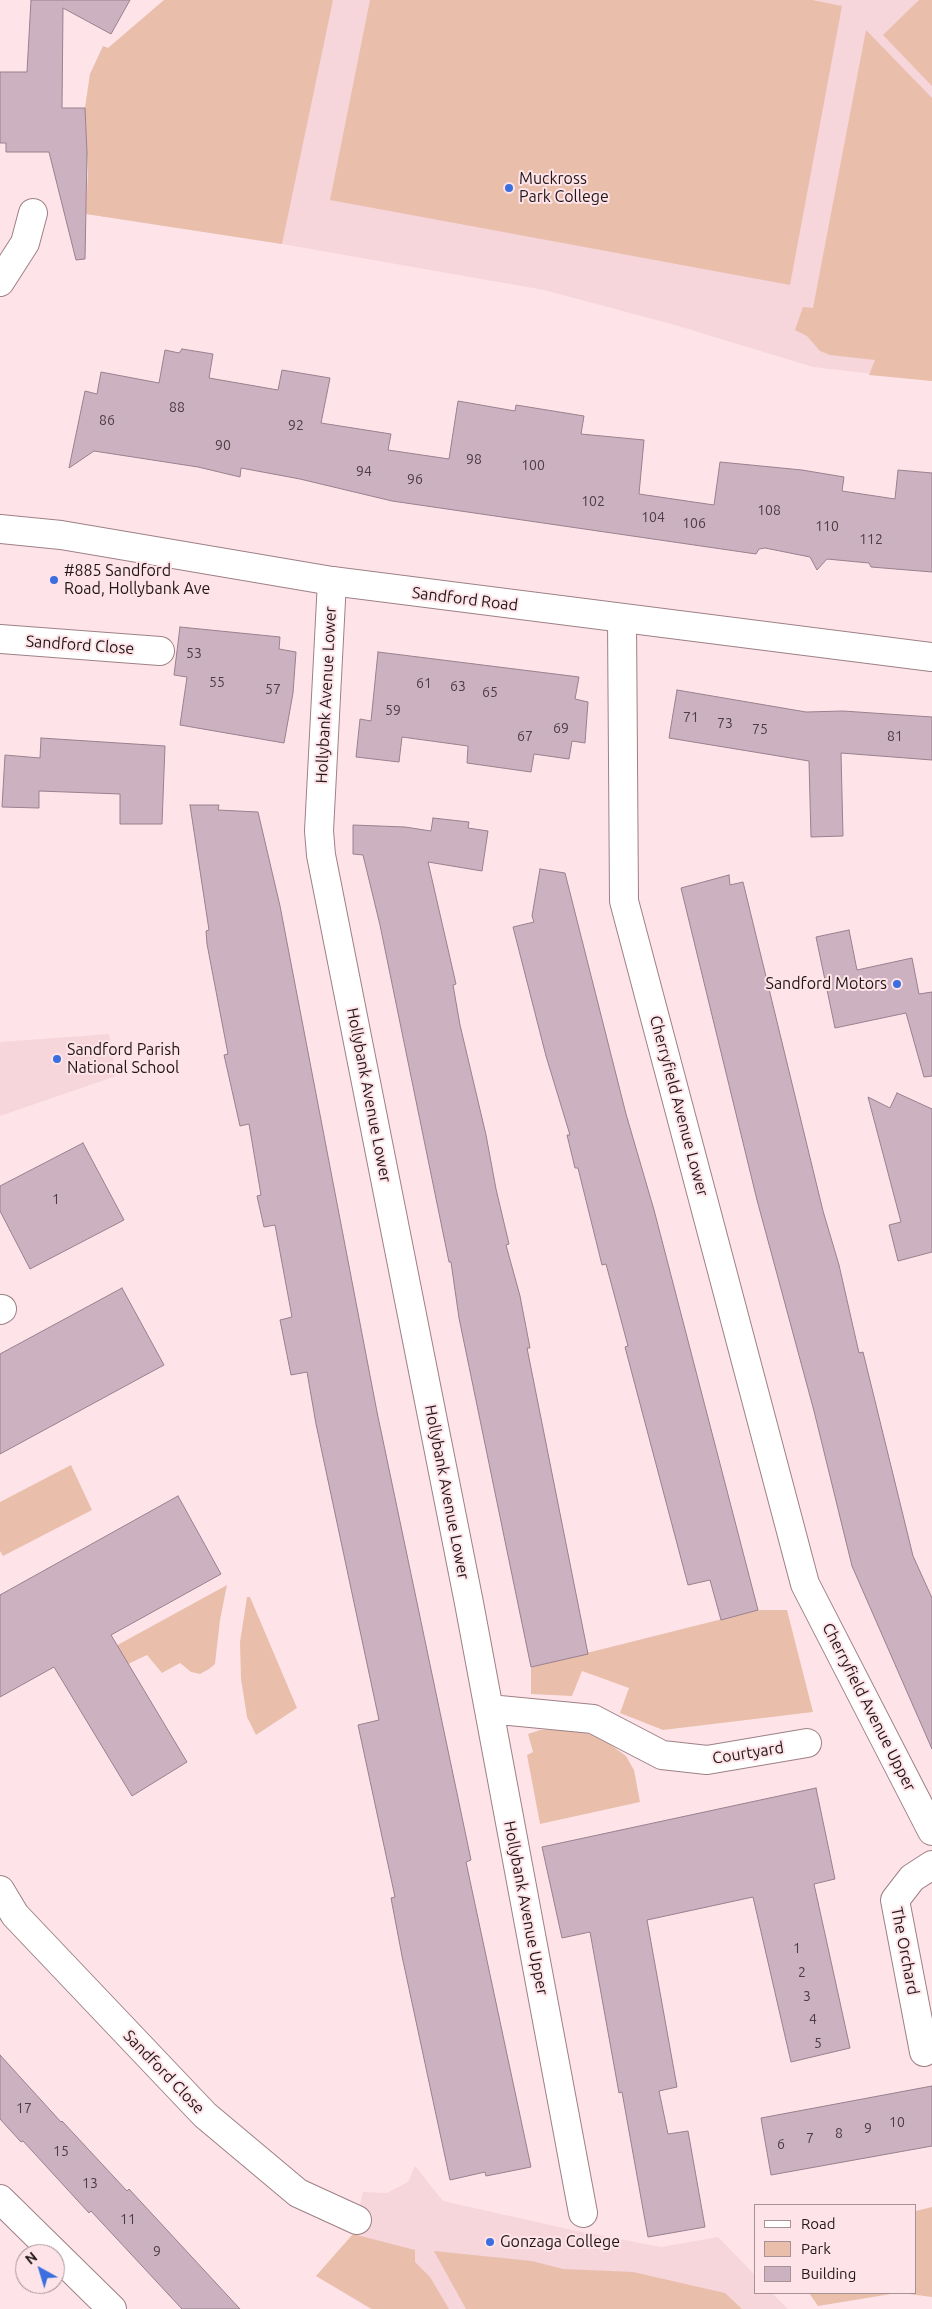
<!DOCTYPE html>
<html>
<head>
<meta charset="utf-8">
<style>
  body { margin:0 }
  #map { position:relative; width:932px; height:2309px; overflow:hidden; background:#fee4e9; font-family:Ubuntu,sans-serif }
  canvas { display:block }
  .legend { position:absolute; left:754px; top:2204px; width:162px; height:90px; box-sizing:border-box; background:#fee4e9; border:1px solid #a69295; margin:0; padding:6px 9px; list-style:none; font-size:15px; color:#211618 }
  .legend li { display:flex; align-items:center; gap:10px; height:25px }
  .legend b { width:25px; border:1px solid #a69295 }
  .north { position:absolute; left:15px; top:2244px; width:50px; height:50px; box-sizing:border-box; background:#fee4e9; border:1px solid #a69295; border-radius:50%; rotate:321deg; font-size:14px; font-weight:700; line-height:20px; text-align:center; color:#211618 }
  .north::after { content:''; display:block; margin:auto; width:18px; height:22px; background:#3b6ede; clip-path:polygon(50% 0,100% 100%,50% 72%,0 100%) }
</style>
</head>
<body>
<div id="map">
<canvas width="932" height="2309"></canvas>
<ul class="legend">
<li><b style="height:6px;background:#fff"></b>Road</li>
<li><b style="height:14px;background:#e9bfac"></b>Park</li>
<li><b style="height:14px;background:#ccb1c0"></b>Building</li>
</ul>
<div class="north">N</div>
</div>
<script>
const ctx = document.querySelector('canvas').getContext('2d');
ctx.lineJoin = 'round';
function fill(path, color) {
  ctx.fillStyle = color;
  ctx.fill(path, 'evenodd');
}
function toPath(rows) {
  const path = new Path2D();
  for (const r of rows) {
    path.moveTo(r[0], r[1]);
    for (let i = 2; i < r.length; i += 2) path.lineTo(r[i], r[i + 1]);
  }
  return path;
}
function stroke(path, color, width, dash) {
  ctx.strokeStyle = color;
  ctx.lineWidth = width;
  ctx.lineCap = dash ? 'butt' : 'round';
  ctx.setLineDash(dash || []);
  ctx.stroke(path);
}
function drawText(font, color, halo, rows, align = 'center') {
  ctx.font = font + ' Ubuntu,sans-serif';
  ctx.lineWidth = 4;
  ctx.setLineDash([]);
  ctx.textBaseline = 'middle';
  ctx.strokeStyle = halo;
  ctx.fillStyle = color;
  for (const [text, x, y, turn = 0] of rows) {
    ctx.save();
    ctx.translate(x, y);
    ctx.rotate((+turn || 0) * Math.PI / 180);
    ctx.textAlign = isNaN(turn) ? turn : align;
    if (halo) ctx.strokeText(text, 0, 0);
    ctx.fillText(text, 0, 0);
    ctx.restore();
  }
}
fill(toPath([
  [164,0,932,0,932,381,813,367,675,325,544,290,282,244,86,214,88,174,85,108,90,74,103,46,108,48],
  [109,1034,116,1076,0,1116,0,1042],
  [415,2166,443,2201,572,2230,661,2247,718,2237,756,2276,756,2293,772,2293,788,2309,370,2309,316,2276,353,2234,363,2192,387,2193,408,2182]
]), '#f6d5db');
fill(toPath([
  [164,0,333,0,282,244,86,214,88,174,85,108,90,74,103,46,108,48],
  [370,0,812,0,842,6,790,285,330,200],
  [919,0,932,0,932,86,883,35],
  [866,30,932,98,932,381,869,375,875,360,830,355,820,351,807,336,795,330,803,307,813,308],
  [71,1465,92,1510,3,1556,0,1551,0,1502],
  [227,1585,220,1620,215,1664,209,1669,200,1674,191,1672,180,1663,162,1673,147,1655,103,1676,92,1659],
  [247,1597,250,1597,297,1708,256,1735,247,1717,241,1679,240,1642],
  [758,1610,787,1610,813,1712,663,1730,620,1713,629,1688,582,1671,572,1696,531,1694,531,1667],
  [572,1729,600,1737,626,1756,634,1770,640,1802,540,1824,527,1755,533,1752,528,1734,540,1730],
  [932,2207,932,2297,901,2293,916,2293,916,2211],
  [353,2234,415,2250,415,2262,430,2277,449,2309,372,2309,316,2276],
  [434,2251,532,2261,563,2269,633,2272,725,2293,742,2309,466,2309],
  [809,2293,897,2293,818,2306]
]), '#e9bfac');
const building = toPath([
  [31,0,130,0,111,34,63,8,62,108,85,108,87,153,85,259,76,260,49,152,6,152,6,143,0,143,0,72,27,72,31,0],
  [182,349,213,354,209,378,278,390,282,370,330,378,321,423,391,434,388,450,449,459,458,401,515,411,516,405,584,416,581,434,644,440,639,494,714,505,720,462,802,470,844,477,842,491,895,499,898,470,932,473,932,572,871,567,869,563,827,559,817,570,810,557,765,548,759,549,756,554,392,501,300,479,241,468,240,477,198,467,94,451,69,468,85,391,97,394,101,372,159,383,165,350,179,353,182,349],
  [180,627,280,637,279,649,296,652,293,693,284,743,180,725,187,677,174,675,180,627],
  [378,652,579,677,575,699,588,702,585,743,572,741,569,759,534,754,531,772,467,763,468,746,402,737,399,762,356,757,360,719,371,721,378,652],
  [677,690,806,712,843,711,932,717,932,760,841,753,843,836,811,837,809,761,669,738,677,690],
  [41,738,165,746,162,824,120,824,120,794,39,791,39,808,2,807,5,755,40,758,41,738],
  [190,805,219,805,218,810,258,812,280,906,377,1412,471,1860,466,1862,531,2167,486,2176,485,2172,450,2180,402,1956,391,1898,395,1897,358,1725,379,1720,316,1424,307,1372,291,1375,280,1320,292,1317,275,1225,264,1227,257,1196,261,1195,249,1124,240,1126,224,1055,228,1054,207,944,206,931,209,930,190,805],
  [433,818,469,822,468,828,488,831,482,871,428,862,456,984,453,985,460,1025,486,1135,496,1189,509,1244,506,1245,520,1296,530,1348,527,1348,588,1654,531,1667,459,1318,451,1262,449,1262,380,925,363,855,353,854,353,825,405,827,431,831,433,818],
  [540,869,565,873,626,1114,654,1210,758,1610,721,1620,710,1580,688,1585,625,1347,628,1346,606,1264,602,1265,578,1168,575,1168,567,1135,570,1135,546,1056,513,927,534,922,532,916,540,869],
  [729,875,730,885,743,882,823,1211,839,1265,859,1353,863,1352,913,1556,932,1598,932,1749,852,1566,814,1411,757,1200,681,888,729,875],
  [849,930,857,970,912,958,919,994,932,992,932,1076,924,1077,906,1013,835,1028,816,937,849,930],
  [897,1093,932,1109,932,1252,898,1261,889,1225,901,1222,868,1097,890,1108,897,1093],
  [83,1143,124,1220,30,1269,0,1211,0,1186,83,1143],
  [122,1288,164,1365,0,1454,0,1354,122,1288],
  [178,1496,221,1574,111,1635,187,1762,132,1796,54,1667,0,1697,0,1595,178,1496],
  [816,1788,835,1879,814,1884,850,2048,791,2062,753,1897,647,1920,677,2087,659,2091,668,2134,688,2131,705,2227,648,2237,622,2092,619,2093,590,1932,562,1938,542,1847,816,1788],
  [0,2055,61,2122,62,2121,127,2191,129,2189,240,2309,182,2309,91,2211,89,2213,23,2141,21,2142,0,2119,0,2055],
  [932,2086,932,2146,771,2175,761,2118,932,2086]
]);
fill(building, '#ccb1c0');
stroke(building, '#99808d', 1);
const minor = toPath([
  [0,282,25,243,33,213],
  [332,581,319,831,321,855,469,1603,583,2213],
  [622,620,624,901,805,1584,932,1831],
  [0,639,160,651],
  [0,1310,2,1309],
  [489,1709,593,1719,662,1755,707,1760,807,1743],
  [0,1890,15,1915,205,2115,298,2193,357,2220],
  [924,2052,895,1900,912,1878,932,1865],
  [0,2199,112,2309]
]);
const secondary = toPath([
  [0,529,61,535,332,581,932,657]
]);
stroke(minor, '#9d8086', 30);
stroke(secondary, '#9d8086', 30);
stroke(minor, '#fff', 28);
stroke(secondary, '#fff', 28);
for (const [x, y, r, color] of [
  [509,188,5,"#3b6ede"],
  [54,580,5,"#3b6ede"],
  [897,984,5,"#3b6ede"],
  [57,1059,5,"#3b6ede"],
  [490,2242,5,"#3b6ede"]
]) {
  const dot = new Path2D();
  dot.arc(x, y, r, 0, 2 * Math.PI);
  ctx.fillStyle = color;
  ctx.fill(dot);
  stroke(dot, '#fee4e9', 2);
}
drawText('14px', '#4c3d42', null, [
  ["88",177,407],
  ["86",107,420],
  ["92",296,425],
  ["90",223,445],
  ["98",474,459],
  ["100",533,465],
  ["94",364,471],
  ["96",415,479],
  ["102",593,501],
  ["108",769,510],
  ["104",653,517],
  ["106",694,523],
  ["110",827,526],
  ["112",871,539],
  ["53",194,653],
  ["55",217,682],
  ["61",424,683],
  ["63",458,686],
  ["57",273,689],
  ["65",490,692],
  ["59",393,710],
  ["71",691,717],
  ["73",725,723],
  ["69",561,728],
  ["75",760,729],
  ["67",525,736],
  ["81",895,736],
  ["1",56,1199],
  ["1",797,1948],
  ["2",802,1972],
  ["3",807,1996],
  ["4",813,2019],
  ["5",818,2043],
  ["17",24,2108],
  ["10",897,2122],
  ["9",868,2128],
  ["8",839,2133],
  ["7",810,2138],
  ["6",781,2144],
  ["15",61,2151],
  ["13",90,2183],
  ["11",128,2219],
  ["9",157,2251]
]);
drawText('16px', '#211618', '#fee4e9', [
  ["Muckross",519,179],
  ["Park College",519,197],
  ["#885 Sandford",64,571],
  ["Road, Hollybank Ave",64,589],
  ["Sandford Motors",887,984,"right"],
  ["Sandford Parish",67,1050],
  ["National School",67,1068],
  ["Gonzaga College",500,2242]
], 'left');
drawText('16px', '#211618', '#fee4e9', [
  ["Sandford Road",465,599,7],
  ["Sandford Close",80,645,4],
  ["Hollybank Avenue Lower",326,695,-87],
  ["Hollybank Avenue Lower",369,1095,79],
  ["Cherryfield Avenue Lower",679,1106,75],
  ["Hollybank Avenue Lower",447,1492,79],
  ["Cherryfield Avenue Upper",869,1707,63],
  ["Courtyard",748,1753,-9],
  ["Hollybank Avenue Upper",526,1908,79],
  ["The Orchard",905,1951,79],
  ["Sandford Close",164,2072,46]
]);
</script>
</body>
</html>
